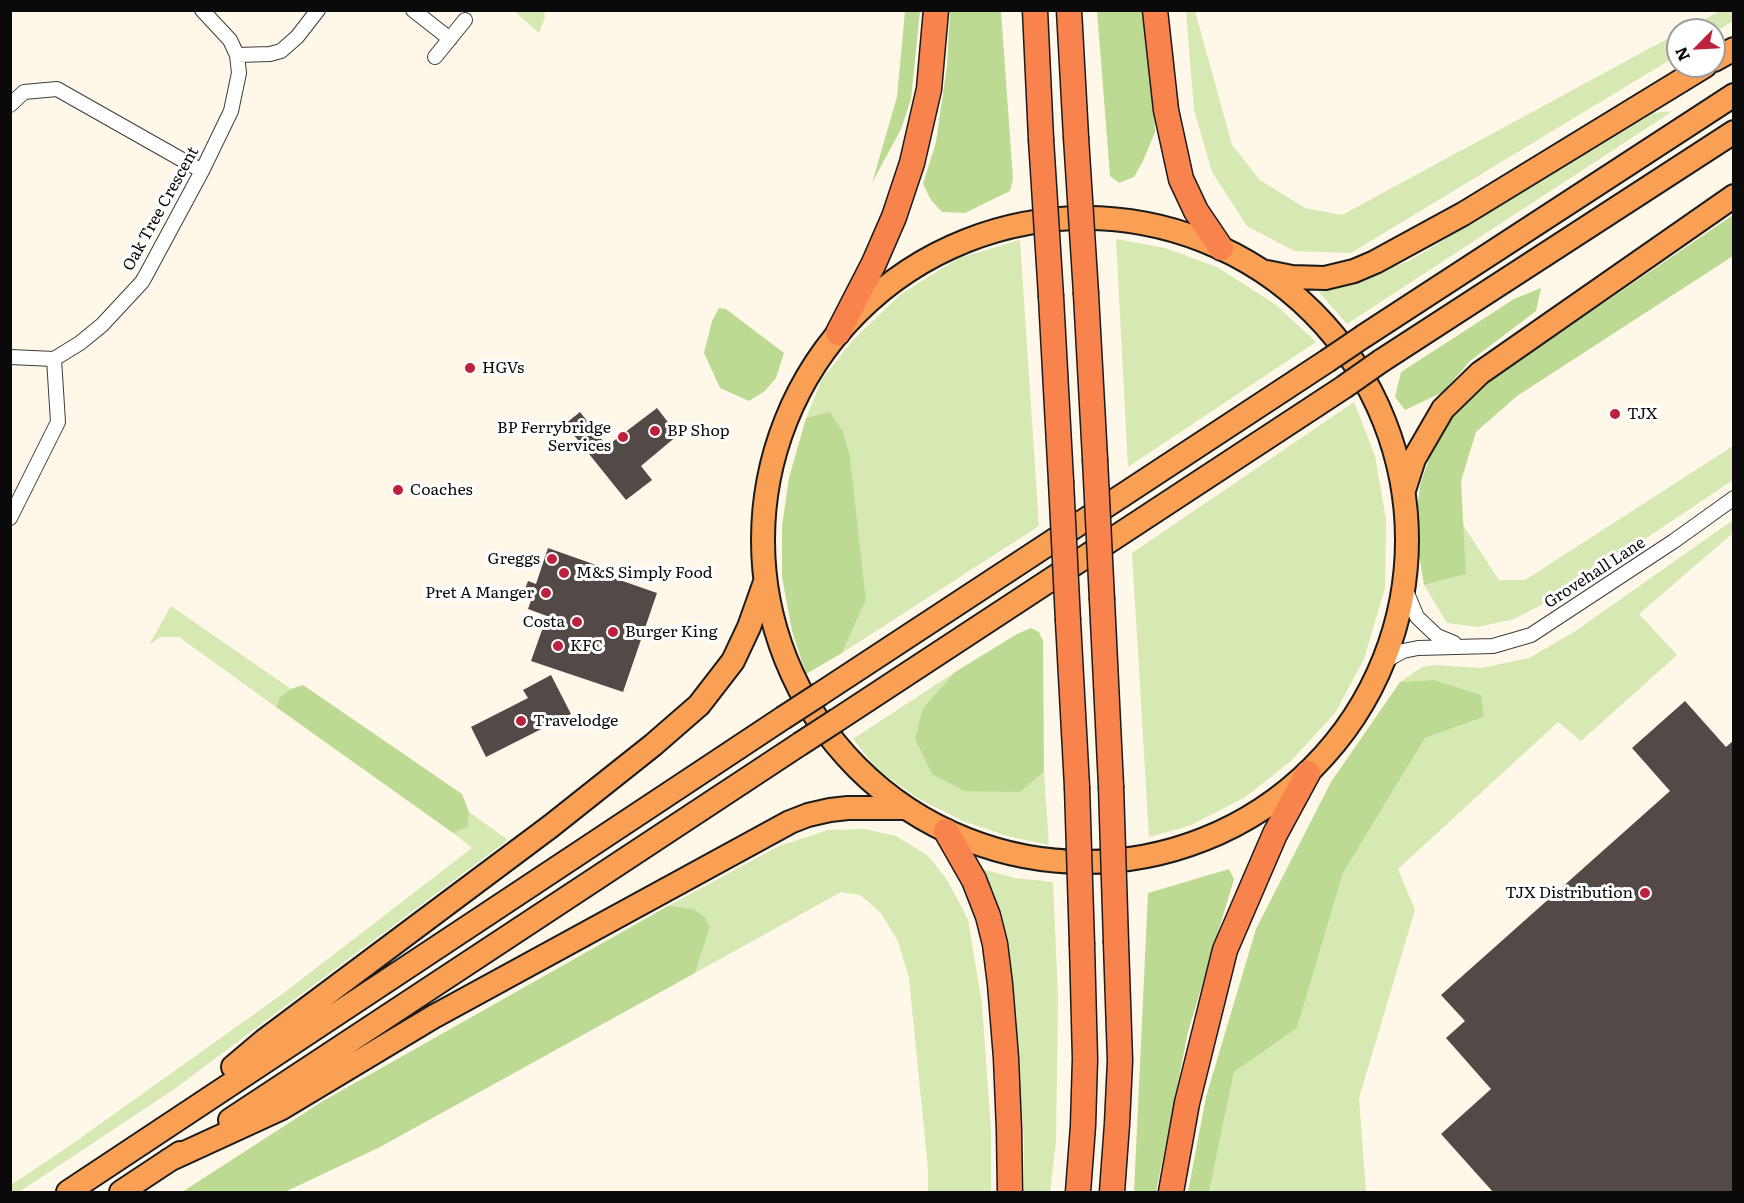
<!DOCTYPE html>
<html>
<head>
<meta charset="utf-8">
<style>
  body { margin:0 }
  #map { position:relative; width:1744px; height:1203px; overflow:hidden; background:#fff7e8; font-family:Literata,serif }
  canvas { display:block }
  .frame { position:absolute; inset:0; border:12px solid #0a0a0a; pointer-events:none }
  .north { position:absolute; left:1666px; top:18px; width:60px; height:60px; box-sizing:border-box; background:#fff; border:2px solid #9d9d9d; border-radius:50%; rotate:246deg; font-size:16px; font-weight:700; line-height:24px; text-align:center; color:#0a0a0a }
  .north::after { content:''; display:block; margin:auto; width:21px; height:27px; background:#bc213e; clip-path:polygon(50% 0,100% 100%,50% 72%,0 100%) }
</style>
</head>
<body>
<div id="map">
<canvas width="1744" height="1203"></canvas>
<div class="frame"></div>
<div class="north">N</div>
</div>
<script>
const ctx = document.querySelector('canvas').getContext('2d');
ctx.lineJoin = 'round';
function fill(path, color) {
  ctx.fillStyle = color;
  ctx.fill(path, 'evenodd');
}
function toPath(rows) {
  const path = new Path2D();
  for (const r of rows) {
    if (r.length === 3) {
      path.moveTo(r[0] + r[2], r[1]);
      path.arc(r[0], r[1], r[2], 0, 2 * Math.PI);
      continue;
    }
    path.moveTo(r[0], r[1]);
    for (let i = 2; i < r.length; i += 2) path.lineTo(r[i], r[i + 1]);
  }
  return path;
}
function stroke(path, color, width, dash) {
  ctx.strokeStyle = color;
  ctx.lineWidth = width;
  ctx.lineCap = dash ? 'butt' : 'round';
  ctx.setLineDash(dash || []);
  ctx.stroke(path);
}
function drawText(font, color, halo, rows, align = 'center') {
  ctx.font = font + ' Literata,serif';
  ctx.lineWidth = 6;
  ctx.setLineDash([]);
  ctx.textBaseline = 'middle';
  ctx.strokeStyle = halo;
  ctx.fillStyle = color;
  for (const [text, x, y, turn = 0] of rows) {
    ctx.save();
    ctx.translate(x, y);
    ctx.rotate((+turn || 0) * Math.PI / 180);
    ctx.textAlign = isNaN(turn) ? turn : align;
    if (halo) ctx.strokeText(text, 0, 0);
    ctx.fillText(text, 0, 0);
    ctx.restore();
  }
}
fill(toPath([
  [514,11,544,11,545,17,539,33],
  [1186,11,1195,11,1232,145,1260,180,1305,208,1342,215,1678,33,1678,55,1351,253,1294,251,1247,226,1212,172,1194,110],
  [1720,11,1733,11,1733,21,1714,33,1714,30,1684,30],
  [1673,111,1347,324,1319,292,1409,261,1654,113],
  [1116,239,1165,248,1217,267,1275,304,1316,342,1128,467],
  [1020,240,1039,526,842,653,866,600,850,456,843,431,830,412,806,418,822,379,853,340,901,294,959,258],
  [1354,402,1375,456,1386,519,1385,588,1364,659,1335,713,1291,761,1244,798,1189,826,1149,837,1132,553],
  [1733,446,1733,480,1563,594,1514,619,1478,627,1447,623,1424,585,1466,574,1463,525,1499,580,1525,580],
  [1733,520,1733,533,1639,614,1677,655,1581,741,1558,722,1398,869,1415,910,1359,1098,1366,1192,1209,1192,1234,1072,1297,1028,1343,873,1425,738,1484,717,1433,680,1400,682,1422,667,1435,665,1481,668,1529,658,1574,632],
  [171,606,291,689,280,697,276,707,179,637,161,637,149,645],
  [955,672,923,708,1020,792,1044,772,1049,845,1007,836,963,821,917,798,877,769,853,739],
  [469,812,508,840,173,1090,19,1192,11,1192,11,1185,65,1149,281,995,472,848,453,833,468,827],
  [865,829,896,836,927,855,946,878,968,919,982,1004,991,1131,991,1192,928,1192,928,1169,909,978,898,941,880,912,860,895,841,892,695,973,710,927,705,917,668,906,779,846,828,830],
  [982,869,1015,878,1053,882,1058,998,1056,1142,1050,1192,1024,1192,1024,1139,1010,972,1002,914]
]), '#d6e9b2');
fill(toPath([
  [905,11,920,11,911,99,901,129,872,183,897,97],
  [950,11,1001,11,1013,179,1010,191,965,213,942,212,931,200,923,184,936,142,947,66],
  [1097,11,1142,11,1154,93,1155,132,1143,161,1134,177,1119,183,1110,176],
  [1733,215,1733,256,1517,396,1476,432,1461,481,1466,574,1424,585,1415,530,1420,485,1431,454,1452,412,1488,382],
  [1541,288,1536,311,1470,361,1443,392,1405,410,1395,397,1401,372,1514,299],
  [719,308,726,309,784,353,776,378,765,391,749,401,720,388,704,353,712,321],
  [830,412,843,431,850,456,866,600,842,653,806,674,792,631,782,577,782,526,789,478,806,418],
  [1031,628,1039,632,1043,641,1044,772,1020,792,965,791,932,774,915,739,923,708,955,672,1017,634],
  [1433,680,1481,695,1484,717,1425,738,1343,873,1297,1028,1234,1072,1209,1192,1188,1192,1206,1097,1256,929,1331,782,1400,682],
  [303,685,462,794,469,812,468,827,453,833,276,707,280,697,291,689],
  [1229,869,1234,879,1188,1032,1156,1192,1134,1192,1148,893],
  [668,906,693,909,705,917,710,927,695,973,380,1147,285,1192,182,1192,323,1101]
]), '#bcda91');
fill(toPath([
  [657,408,678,435,641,466,652,480,626,500,565,424,580,412,607,446],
  [548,548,613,571,611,577,657,593,623,692,531,661,547,616,528,609,533,595,524,592,528,581,536,584],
  [551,675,571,714,486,757,471,727,528,698,523,690],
  [1685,701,1726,747,1734,740,1734,1192,1493,1192,1441,1134,1491,1089,1446,1038,1465,1021,1441,995,1670,791,1632,748]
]), '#534a47');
const minor = toPath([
  [413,10,450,39],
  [237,55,270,54,281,51,297,37,318,10],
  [435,57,465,20],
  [10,105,24,92,57,89,202,171],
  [10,357,54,359,80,343,102,325,142,282,146,275,202,171,231,111,239,73,237,55,230,40,202,10],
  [10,518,58,422,54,359],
  [1404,586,1417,617,1437,636,1454,643],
  [1383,662,1403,651,1418,648,1493,646,1531,635,1674,541,1734,498]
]);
const trunk = toPath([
  [1714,60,1734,49],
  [1085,540,322],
  [1267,272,1292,277,1325,278,1354,271,1375,262,1463,214,1705,66],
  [1364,336,1734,95],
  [1381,361,1734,132],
  [1404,490,1414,459,1443,409,1480,373,1734,196],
  [820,694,1327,361],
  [837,720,1344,387],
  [233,1067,265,1040,551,826,653,745,699,705,733,661,749,627,765,582],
  [230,1120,800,744],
  [169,1160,280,1109,433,1017,790,822,808,815,830,810,848,808,905,808],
  [68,1192,783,718],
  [121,1192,180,1153]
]);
const motorway = toPath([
  [1035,10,1041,139],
  [1069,10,1076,137],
  [1155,10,1166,110,1181,179,1196,211,1221,248],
  [1086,294,1095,459],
  [1051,297,1061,481],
  [838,333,874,263,894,217,912,163,929,89,936,10],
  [1102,600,1111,786],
  [1068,621,1077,787],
  [946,831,974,880,988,916,995,944,1000,984,1006,1058,1009,1130,1010,1192],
  [1078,1192,1083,1126,1085,1059,1082,945],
  [1112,1192,1117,1124,1120,1061,1116,943],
  [1171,1192,1187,1103,1225,950,1275,834,1308,773]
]);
stroke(minor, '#3d3d3d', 16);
stroke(trunk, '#1b1b1b', 26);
stroke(motorway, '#1b1b1b', 27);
stroke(minor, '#fff', 14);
stroke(trunk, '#faa054', 22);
stroke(motorway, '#f8834d', 24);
const trunkBridge = toPath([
  [1327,361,1364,336],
  [1344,387,1381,361],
  [783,718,820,694],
  [800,744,837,720]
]);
const motorwayBridge = toPath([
  [1076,137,1086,294],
  [1041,139,1051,297],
  [1095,459,1102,600],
  [1061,481,1068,621],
  [1111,786,1116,943],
  [1077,787,1082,945]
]);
stroke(trunkBridge, '#1b1b1b', 26, []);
stroke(motorwayBridge, '#1b1b1b', 27, []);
stroke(trunkBridge, '#faa054', 22);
stroke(motorwayBridge, '#f8834d', 24);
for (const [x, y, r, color] of [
  [470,368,6,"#bc213e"],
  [1615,414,6,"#bc213e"],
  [655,431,6,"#bc213e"],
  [623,437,6,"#bc213e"],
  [398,490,6,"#bc213e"],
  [552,559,6,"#bc213e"],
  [564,573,6,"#bc213e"],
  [546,593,6,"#bc213e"],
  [577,622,6,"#bc213e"],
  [613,632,6,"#bc213e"],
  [558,646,6,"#bc213e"],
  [521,721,6,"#bc213e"],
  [1645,893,6,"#bc213e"]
]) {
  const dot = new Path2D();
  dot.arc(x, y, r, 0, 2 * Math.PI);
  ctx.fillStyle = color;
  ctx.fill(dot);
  stroke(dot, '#fff', 2);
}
drawText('16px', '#0a0a0a', '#fff', [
  ["Oak Tree Crescent",161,209,-61],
  ["Grovehall Lane",1595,573,-33]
]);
drawText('16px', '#0a0a0a', '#fff', [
  ["HGVs",482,368],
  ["TJX",1627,414],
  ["BP Ferrybridge",611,428,"right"],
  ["Services",611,446,"right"],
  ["BP Shop",667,431],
  ["Coaches",410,490],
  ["Greggs",540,559,"right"],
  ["M&S Simply Food",576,573],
  ["Pret A Manger",534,593,"right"],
  ["Costa",565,622,"right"],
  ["Burger King",625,632],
  ["KFC",570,646],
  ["Travelodge",533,721],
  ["TJX Distribution",1633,893,"right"]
], 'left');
</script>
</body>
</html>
